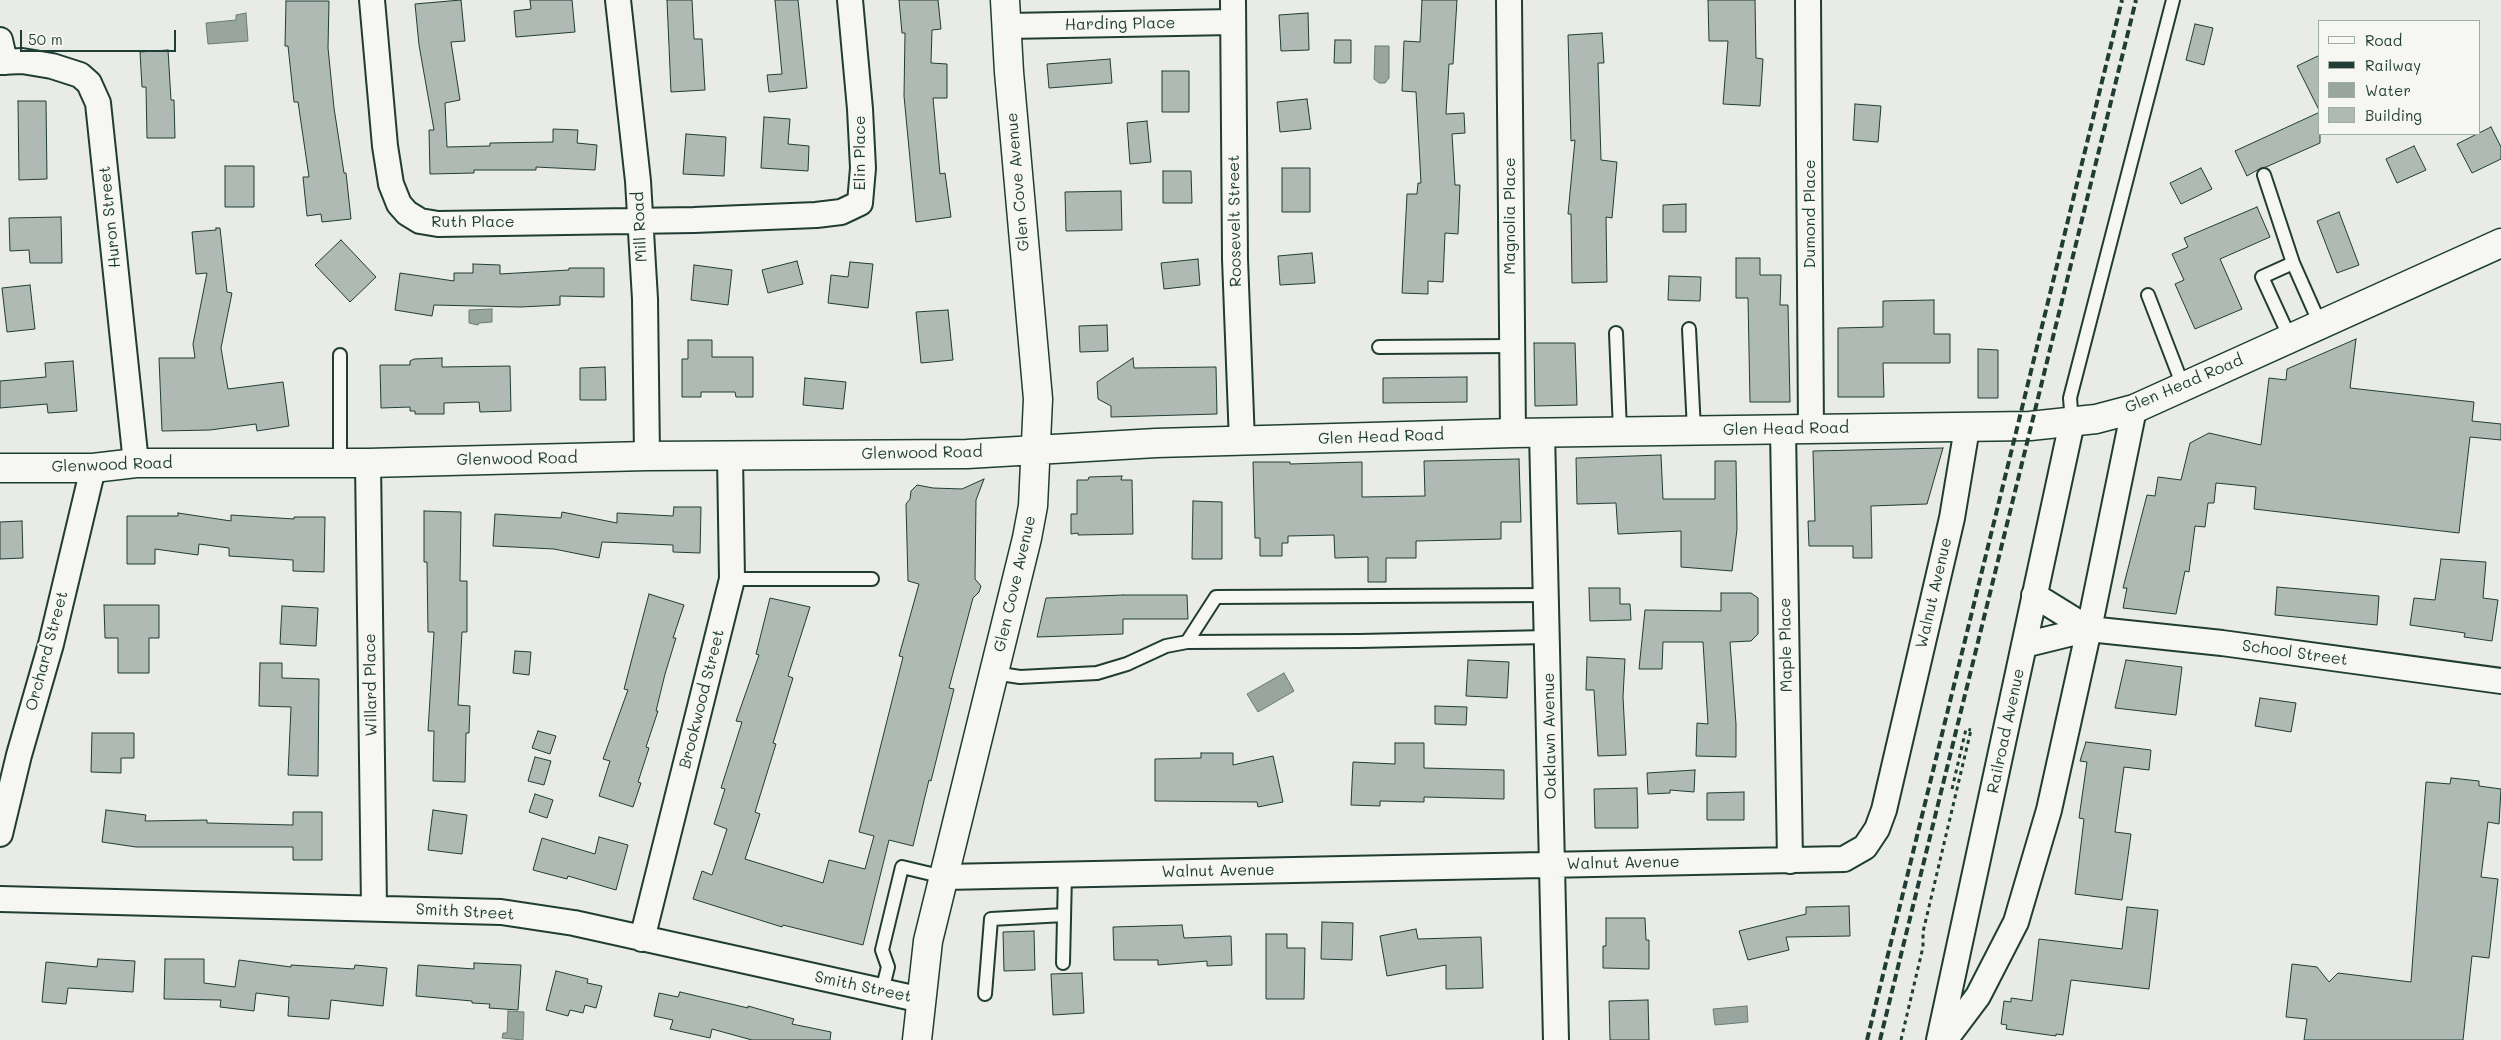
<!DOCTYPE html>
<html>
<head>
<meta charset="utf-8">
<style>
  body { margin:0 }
  #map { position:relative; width:2501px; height:1040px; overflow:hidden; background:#e9ebe7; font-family:Mali,sans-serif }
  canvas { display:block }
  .legend { position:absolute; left:2318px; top:20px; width:162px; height:115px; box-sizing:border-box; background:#f6f6f2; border:1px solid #a0aca6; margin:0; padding:6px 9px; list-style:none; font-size:15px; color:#1f3d34 }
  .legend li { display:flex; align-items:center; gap:10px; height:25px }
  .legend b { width:25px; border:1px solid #a0aca6 }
  .scale { position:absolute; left:20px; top:30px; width:156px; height:22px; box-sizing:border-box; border:2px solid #1f3d34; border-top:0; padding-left:6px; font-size:15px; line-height:18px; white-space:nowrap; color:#1f3d34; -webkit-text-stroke:4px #f6f6f2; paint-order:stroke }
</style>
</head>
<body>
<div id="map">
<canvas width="2501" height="1040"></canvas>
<ul class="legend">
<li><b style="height:6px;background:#f6f6f2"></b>Road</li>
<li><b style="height:6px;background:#1f3d34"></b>Railway</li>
<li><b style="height:14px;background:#99a6a0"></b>Water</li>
<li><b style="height:14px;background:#b0bab5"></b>Building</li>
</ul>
<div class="scale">50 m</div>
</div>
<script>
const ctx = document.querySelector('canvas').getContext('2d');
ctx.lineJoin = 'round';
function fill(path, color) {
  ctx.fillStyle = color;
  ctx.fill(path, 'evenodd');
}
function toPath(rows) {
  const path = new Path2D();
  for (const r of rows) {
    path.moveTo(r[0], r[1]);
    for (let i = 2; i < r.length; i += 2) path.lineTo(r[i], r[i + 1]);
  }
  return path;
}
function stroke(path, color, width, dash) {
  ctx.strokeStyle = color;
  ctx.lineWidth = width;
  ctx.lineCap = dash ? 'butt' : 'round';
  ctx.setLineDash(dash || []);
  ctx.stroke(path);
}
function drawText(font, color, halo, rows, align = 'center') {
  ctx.font = font + ' Mali,sans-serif';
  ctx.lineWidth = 4;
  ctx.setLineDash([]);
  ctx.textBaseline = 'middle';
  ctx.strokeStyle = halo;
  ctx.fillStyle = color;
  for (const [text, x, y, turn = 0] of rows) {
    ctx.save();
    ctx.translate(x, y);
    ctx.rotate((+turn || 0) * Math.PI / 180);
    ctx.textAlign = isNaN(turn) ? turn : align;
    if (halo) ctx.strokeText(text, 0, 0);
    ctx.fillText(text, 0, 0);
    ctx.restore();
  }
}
const water = toPath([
  [246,13,248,41,208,44,206,23,236,20,236,15,246,13],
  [1375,46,1389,46,1389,78,1385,83,1379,83,1374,79,1375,46],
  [492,309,492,322,479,323,478,325,469,323,469,310,492,309],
  [1284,673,1294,691,1258,712,1247,694,1284,673],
  [1747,1006,1748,1022,1715,1025,1713,1009,1747,1006],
  [508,1011,524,1012,523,1040,502,1038,503,1033,507,1033,508,1011]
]);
fill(water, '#99a6a0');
stroke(water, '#687c75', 1);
const building = toPath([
  [461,0,465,41,451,42,460,100,445,103,447,147,490,146,490,143,553,142,553,129,578,130,577,143,597,145,595,170,536,167,536,170,474,170,474,173,430,174,429,130,434,130,419,45,415,4,461,0],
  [530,0,572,0,575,32,516,37,514,11,531,9,530,0],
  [667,0,692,0,694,39,702,39,705,90,671,92,667,0],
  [775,0,798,0,807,88,769,92,767,75,782,74,775,0],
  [899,0,938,0,941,29,932,30,931,63,947,64,947,98,933,98,940,174,945,173,951,217,916,222,904,96,905,33,902,33,899,0],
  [1422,0,1457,0,1453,64,1449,64,1446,114,1464,113,1465,133,1452,134,1455,185,1460,185,1458,234,1445,233,1443,282,1428,281,1428,294,1402,293,1407,194,1417,194,1418,183,1421,183,1416,92,1402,91,1404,41,1420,42,1422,0],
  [1708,0,1755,0,1756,58,1763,59,1760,106,1723,104,1728,41,1709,41,1708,0],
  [286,1,329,1,328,48,334,108,344,173,346,173,351,219,322,222,321,214,307,216,303,177,309,177,298,102,294,102,288,46,285,46,286,1],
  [1308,13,1309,50,1281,51,1279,15,1308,13],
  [2195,24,2213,28,2204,65,2186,60,2195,24],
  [1602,33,1604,63,1598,63,1601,160,1617,162,1612,218,1606,217,1607,282,1572,283,1571,214,1568,214,1575,140,1571,141,1568,35,1602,33],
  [1335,40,1351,40,1351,63,1334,63,1335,40],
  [168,50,171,100,174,100,175,138,147,138,146,87,142,87,140,52,168,50],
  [2320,55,2320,143,2266,167,2261,168,2247,176,2235,151,2320,112,2297,66,2320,55],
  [1110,59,1112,83,1049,88,1047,64,1110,59],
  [1162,71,1189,71,1189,112,1162,112,1162,71],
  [1307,99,1311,129,1280,132,1277,102,1307,99],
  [18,101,46,101,47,179,19,180,18,101],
  [1855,104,1881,106,1878,142,1853,140,1855,104],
  [764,117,790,119,788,144,809,146,808,171,761,168,764,117],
  [1147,121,1151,162,1130,164,1127,123,1147,121],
  [2491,127,2501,147,2501,159,2472,173,2457,144,2491,127],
  [686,134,726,137,724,176,683,174,686,134],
  [2414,146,2426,170,2397,183,2386,159,2414,146],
  [225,166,254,166,254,207,225,207,225,166],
  [1282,168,1310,168,1310,212,1282,212,1282,168],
  [2201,168,2212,189,2181,204,2170,183,2201,168],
  [1163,171,1191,171,1192,203,1163,203,1163,171],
  [1121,191,1122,230,1066,231,1065,192,1121,191],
  [1686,204,1686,232,1663,232,1663,205,1686,204],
  [2257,207,2270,237,2220,259,2242,309,2195,329,2175,284,2184,280,2172,254,2188,247,2184,238,2257,207],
  [2339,212,2359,265,2337,273,2317,221,2339,212],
  [61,217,62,263,30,263,29,250,10,251,9,218,61,217],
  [216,228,220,228,227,292,232,293,221,348,228,389,283,382,289,426,257,431,256,424,210,430,162,431,159,358,195,358,193,344,207,273,196,274,192,232,216,230,216,228],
  [341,240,376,277,350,302,315,265,341,240],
  [1312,253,1315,283,1280,285,1278,256,1312,253],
  [1736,258,1760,258,1760,275,1781,275,1780,305,1788,305,1790,402,1750,402,1748,298,1736,298,1736,258],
  [1198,259,1200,285,1164,289,1161,263,1198,259],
  [797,261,803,284,768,293,762,270,797,261],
  [850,262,873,264,868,308,828,303,831,275,848,277,850,262],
  [473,264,500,265,500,274,569,270,569,268,604,268,604,297,560,296,560,305,521,307,434,305,432,316,395,310,400,273,454,281,454,273,473,273,473,264],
  [694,265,732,270,728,305,691,300,694,265],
  [1669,276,1701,277,1700,301,1668,300,1669,276],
  [30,285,35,329,7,332,2,288,30,285],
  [1934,300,1934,334,1950,334,1950,363,1883,363,1884,397,1838,397,1838,328,1883,327,1883,301,1934,300],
  [948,310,953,360,921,363,916,312,948,310],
  [1107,325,1108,351,1080,352,1079,326,1107,325],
  [2356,339,2350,388,2474,402,2472,421,2501,424,2501,440,2470,437,2459,533,2254,509,2256,487,2216,483,2214,503,2208,503,2205,527,2195,526,2189,572,2185,571,2176,614,2123,608,2127,588,2123,588,2147,495,2155,496,2158,477,2181,480,2190,443,2209,433,2261,445,2269,378,2286,380,2287,369,2356,339],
  [688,340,712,340,712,357,753,357,753,397,736,397,735,392,701,392,701,397,682,397,682,359,688,359,688,340],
  [1534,343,1575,343,1577,405,1535,406,1534,343],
  [1978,349,1998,350,1998,398,1978,398,1978,349],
  [442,358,442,367,510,366,511,411,480,412,479,402,444,403,444,414,415,414,415,411,410,411,410,407,381,408,380,365,410,365,410,361,414,359,442,358],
  [1133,358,1134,368,1216,367,1217,414,1111,417,1111,406,1098,399,1097,382,1133,358],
  [73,361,77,411,48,413,47,404,0,408,0,381,46,377,45,363,73,361],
  [605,367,606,400,580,400,580,368,605,367],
  [1467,377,1467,402,1383,403,1383,378,1467,377],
  [805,378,846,382,843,409,803,405,805,378],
  [1943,448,1927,504,1871,506,1872,558,1853,558,1853,546,1809,546,1808,521,1815,521,1813,451,1943,448],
  [1661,455,1663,499,1715,499,1715,461,1736,461,1737,529,1732,571,1681,567,1681,531,1618,534,1616,503,1577,504,1576,458,1661,455],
  [1519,459,1521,522,1501,522,1501,539,1416,541,1416,558,1386,558,1386,582,1368,582,1368,557,1335,558,1334,535,1288,536,1288,543,1282,543,1282,556,1260,556,1260,538,1255,538,1253,462,1290,462,1290,464,1362,462,1362,497,1425,496,1424,461,1519,459],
  [1122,476,1121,480,1132,480,1133,534,1078,535,1078,533,1071,534,1071,514,1077,514,1077,480,1088,480,1089,477,1122,476],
  [984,479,976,500,975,579,981,586,979,592,973,598,949,688,954,689,931,781,929,780,913,846,889,840,863,945,783,925,782,927,693,899,702,871,712,875,727,829,714,824,725,789,721,788,742,722,736,721,759,655,756,654,770,598,810,607,788,676,793,678,773,743,776,744,755,812,760,814,745,859,823,883,829,860,865,869,874,836,859,832,903,657,899,656,919,584,908,581,906,504,910,499,911,491,917,485,933,488,962,489,984,479],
  [1193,501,1222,502,1222,559,1192,559,1193,501],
  [674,507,701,507,700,553,673,552,673,545,602,542,599,558,554,549,493,546,495,514,561,518,562,512,617,523,617,513,673,516,674,507],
  [424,511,461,512,460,581,467,581,467,632,462,632,458,705,470,706,469,733,466,733,465,782,433,781,434,731,428,731,434,632,428,632,427,562,424,562,424,511],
  [178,513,231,521,231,515,294,519,294,517,325,517,324,572,293,571,293,560,229,556,229,548,199,544,198,555,155,549,155,564,127,564,127,516,178,516,178,513],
  [22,521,23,558,0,559,0,522,22,521],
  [2441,559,2486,562,2483,598,2498,600,2492,641,2464,637,2465,633,2410,625,2414,598,2435,600,2441,559],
  [2277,587,2379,596,2377,625,2275,615,2277,587],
  [1589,588,1620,588,1620,604,1630,604,1631,620,1590,621,1589,588],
  [1721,593,1751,593,1758,598,1758,634,1751,641,1730,642,1736,724,1736,757,1696,756,1697,723,1708,724,1703,642,1663,642,1662,669,1639,669,1645,610,1721,611,1721,593],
  [649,594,684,605,673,638,676,638,665,674,656,711,658,711,646,747,649,748,638,782,641,783,633,807,599,796,610,761,603,759,628,690,624,689,649,594],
  [1123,595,1187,595,1188,619,1123,619,1123,634,1037,637,1046,598,1123,595],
  [104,605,159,605,159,638,149,638,149,673,118,673,118,638,105,638,104,605],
  [282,606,318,608,316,646,280,644,282,606],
  [515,651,531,652,529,675,513,673,515,651],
  [1587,657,1625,659,1623,697,1626,755,1598,756,1594,690,1586,690,1587,657],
  [1468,660,1509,662,1507,698,1466,696,1468,660],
  [2126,660,2182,667,2176,715,2115,708,2126,660],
  [260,663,282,663,282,678,319,679,318,776,288,775,291,707,259,706,260,663],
  [2260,698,2296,703,2291,732,2255,726,2260,698],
  [1435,706,1467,707,1466,725,1435,724,1435,706],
  [538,731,556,736,550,754,532,748,538,731],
  [92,733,134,733,134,758,121,758,121,773,91,772,92,733],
  [2086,742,2151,750,2149,770,2124,767,2115,832,2131,834,2122,900,2075,894,2084,819,2079,818,2087,762,2080,761,2086,742],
  [1395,743,1424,743,1424,768,1504,770,1504,799,1424,797,1424,802,1380,801,1380,806,1351,805,1353,762,1395,764,1395,743],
  [1201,753,1233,753,1233,765,1273,756,1283,802,1258,807,1257,802,1155,801,1155,759,1201,758,1201,753],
  [535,757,551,761,544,785,528,781,535,757],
  [1695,770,1694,792,1670,790,1670,793,1648,794,1647,773,1695,770],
  [2451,778,2479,781,2479,786,2501,789,2499,824,2488,822,2481,877,2498,879,2489,958,2472,956,2463,1040,2304,1040,2307,1019,2286,1017,2292,964,2317,967,2329,982,2338,973,2411,982,2426,782,2450,784,2451,778],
  [1637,788,1638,828,1595,828,1594,789,1637,788],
  [1744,792,1744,820,1707,820,1707,793,1744,792],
  [535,794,553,800,547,818,529,812,535,794],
  [106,810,146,815,145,821,207,820,207,823,293,825,293,812,322,812,322,860,293,860,293,847,136,847,102,842,106,810],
  [433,810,467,815,462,854,428,850,433,810],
  [599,837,628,845,616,890,568,876,567,879,533,870,542,838,595,854,599,837],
  [1849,906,1850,936,1786,937,1789,950,1748,960,1739,931,1806,914,1806,907,1849,906],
  [2127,907,2158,910,2149,989,2071,980,2063,1035,2056,1034,2056,1036,2006,1029,2007,1025,2001,1024,2004,1001,2011,1002,2011,998,2032,1001,2039,939,2122,949,2127,907],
  [1606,918,1645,918,1646,940,1649,940,1649,969,1603,968,1603,946,1606,946,1606,918],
  [1322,922,1353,923,1352,960,1321,959,1322,922],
  [1182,925,1184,938,1231,936,1232,965,1207,966,1207,961,1158,965,1158,960,1114,960,1113,927,1182,925],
  [1416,929,1418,939,1481,937,1483,988,1446,989,1446,965,1387,976,1380,936,1416,929],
  [1034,931,1035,970,1004,971,1003,932,1034,931],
  [1266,934,1287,934,1287,948,1305,948,1304,999,1266,999,1266,934],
  [98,959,135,961,133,992,68,988,66,1004,42,1002,46,962,97,967,98,959],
  [165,959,204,959,204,983,235,987,239,960,291,967,291,965,354,969,355,965,387,968,383,1006,331,1000,329,1019,288,1016,289,997,256,993,254,1011,220,1007,221,1000,164,999,165,959],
  [474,963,521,965,518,1010,489,1008,490,1004,472,1003,472,1001,416,996,418,965,474,969,474,963],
  [556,971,588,979,587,983,602,986,596,1008,585,1005,583,1013,570,1010,568,1016,546,1010,556,971],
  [1082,973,1084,1013,1053,1015,1051,974,1082,973],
  [680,992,748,1008,748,1006,794,1019,792,1024,831,1032,830,1040,752,1040,712,1029,710,1038,670,1029,673,1020,654,1016,659,993,678,997,680,992],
  [1648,1000,1649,1040,1610,1040,1609,1001,1648,1000]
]);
fill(building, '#b0bab5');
stroke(building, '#1f3d34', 1);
const service = toPath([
  [2264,175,2293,263],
  [2148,295,2183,386],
  [1689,329,1694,430],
  [1616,333,1620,431],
  [2290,338,2262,277,2293,263,2320,324],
  [1379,347,1511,346],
  [2072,422,2070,398,2173,0],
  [340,463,340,355],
  [732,579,872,579],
  [1187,642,1216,597,1547,595],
  [994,673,1020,677,1097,673,1127,664,1166,646,1187,642,1359,641,1548,637],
  [1063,963,1065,874],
  [882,991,888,967,882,950,902,867,944,877],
  [985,994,991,919,1064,915]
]);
const minor = toPath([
  [372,0,385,146,391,184,399,204,407,213,420,221,438,224,694,220,816,215,841,212,860,203,863,168,860,109,850,0],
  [618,0,638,181,645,299,647,456],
  [1233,0,1235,259,1242,442],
  [1509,0,1513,433],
  [1808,0,1811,429],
  [1007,26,1233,22],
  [0,40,5,62],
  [0,62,22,61,52,66,80,75,89,83,98,103,136,463],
  [1783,429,1790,861],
  [1542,432,1556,1040],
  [368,463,374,907],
  [2034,595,2089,629,2222,643,2501,681],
  [2024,645,2089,629],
  [0,834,19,755,51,644,93,468],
  [944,877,1844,859,1865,847,1877,829,1884,810,1952,518,1967,428],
  [0,899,501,912,574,923,922,1000],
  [642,939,732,579,730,456],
  [1939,1040,2072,422],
  [1945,1040,1978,996,2016,922,2049,810,2089,629,2134,409]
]);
const secondary = toPath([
  [0,468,93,468,136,463,368,463,647,456,967,454,1156,443,1513,433,2030,426,2096,419,2134,409,2501,243],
  [917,1040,928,941,1027,538,1033,506,1038,399,1009,72,1005,0]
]);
stroke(service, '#1f3d34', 16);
stroke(minor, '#1f3d34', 28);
stroke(secondary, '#1f3d34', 31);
stroke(toPath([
  [1952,789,1966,729,1971,730],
  [1901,1040,1923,947,1923,932,1971,730]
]), '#1f3d34', 3, [4, 4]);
stroke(service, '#f6f6f2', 12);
stroke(minor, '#f6f6f2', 24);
stroke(secondary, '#f6f6f2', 28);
stroke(toPath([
  [1867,1040,2122,0],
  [1880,1040,2136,0]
]), '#1f3d34', 4, [8, 4]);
drawText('16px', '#1f3d34', '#f6f6f2', [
  ["Harding Place",1120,24,-1],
  ["Elin Place",860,153,-90],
  ["Glen Cove Avenue",1018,182,-95],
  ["Dumond Place",1810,214,-90],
  ["Magnolia Place",1510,216,-90],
  ["Huron Street",110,217,-96],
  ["Roosevelt Street",1235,221,-91],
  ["Ruth Place",473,222],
  ["Mill Road",640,227,-93],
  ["Glen Head Road",2184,384,-23],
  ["Glen Head Road",1786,429,-1],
  ["Glen Head Road",1381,437,-2],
  ["Glenwood Road",922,453,-1],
  ["Glenwood Road",517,459,-1],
  ["Glenwood Road",112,465,-2],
  ["Glen Cove Avenue",1015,584,-77],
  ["Walnut Avenue",1934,593,-77],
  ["Maple Place",1786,645,-91],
  ["Orchard Street",47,651,-75],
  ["School Street",2295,653,8],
  ["Willard Place",371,685,-91],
  ["Brookwood Street",702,699,-76],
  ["Railroad Avenue",2006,731,-78],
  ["Oaklawn Avenue",1550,736,-91],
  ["Walnut Avenue",1623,863,-1],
  ["Walnut Avenue",1218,871,-1],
  ["Smith Street",465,912,3],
  ["Smith Street",863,987,12]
]);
</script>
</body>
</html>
